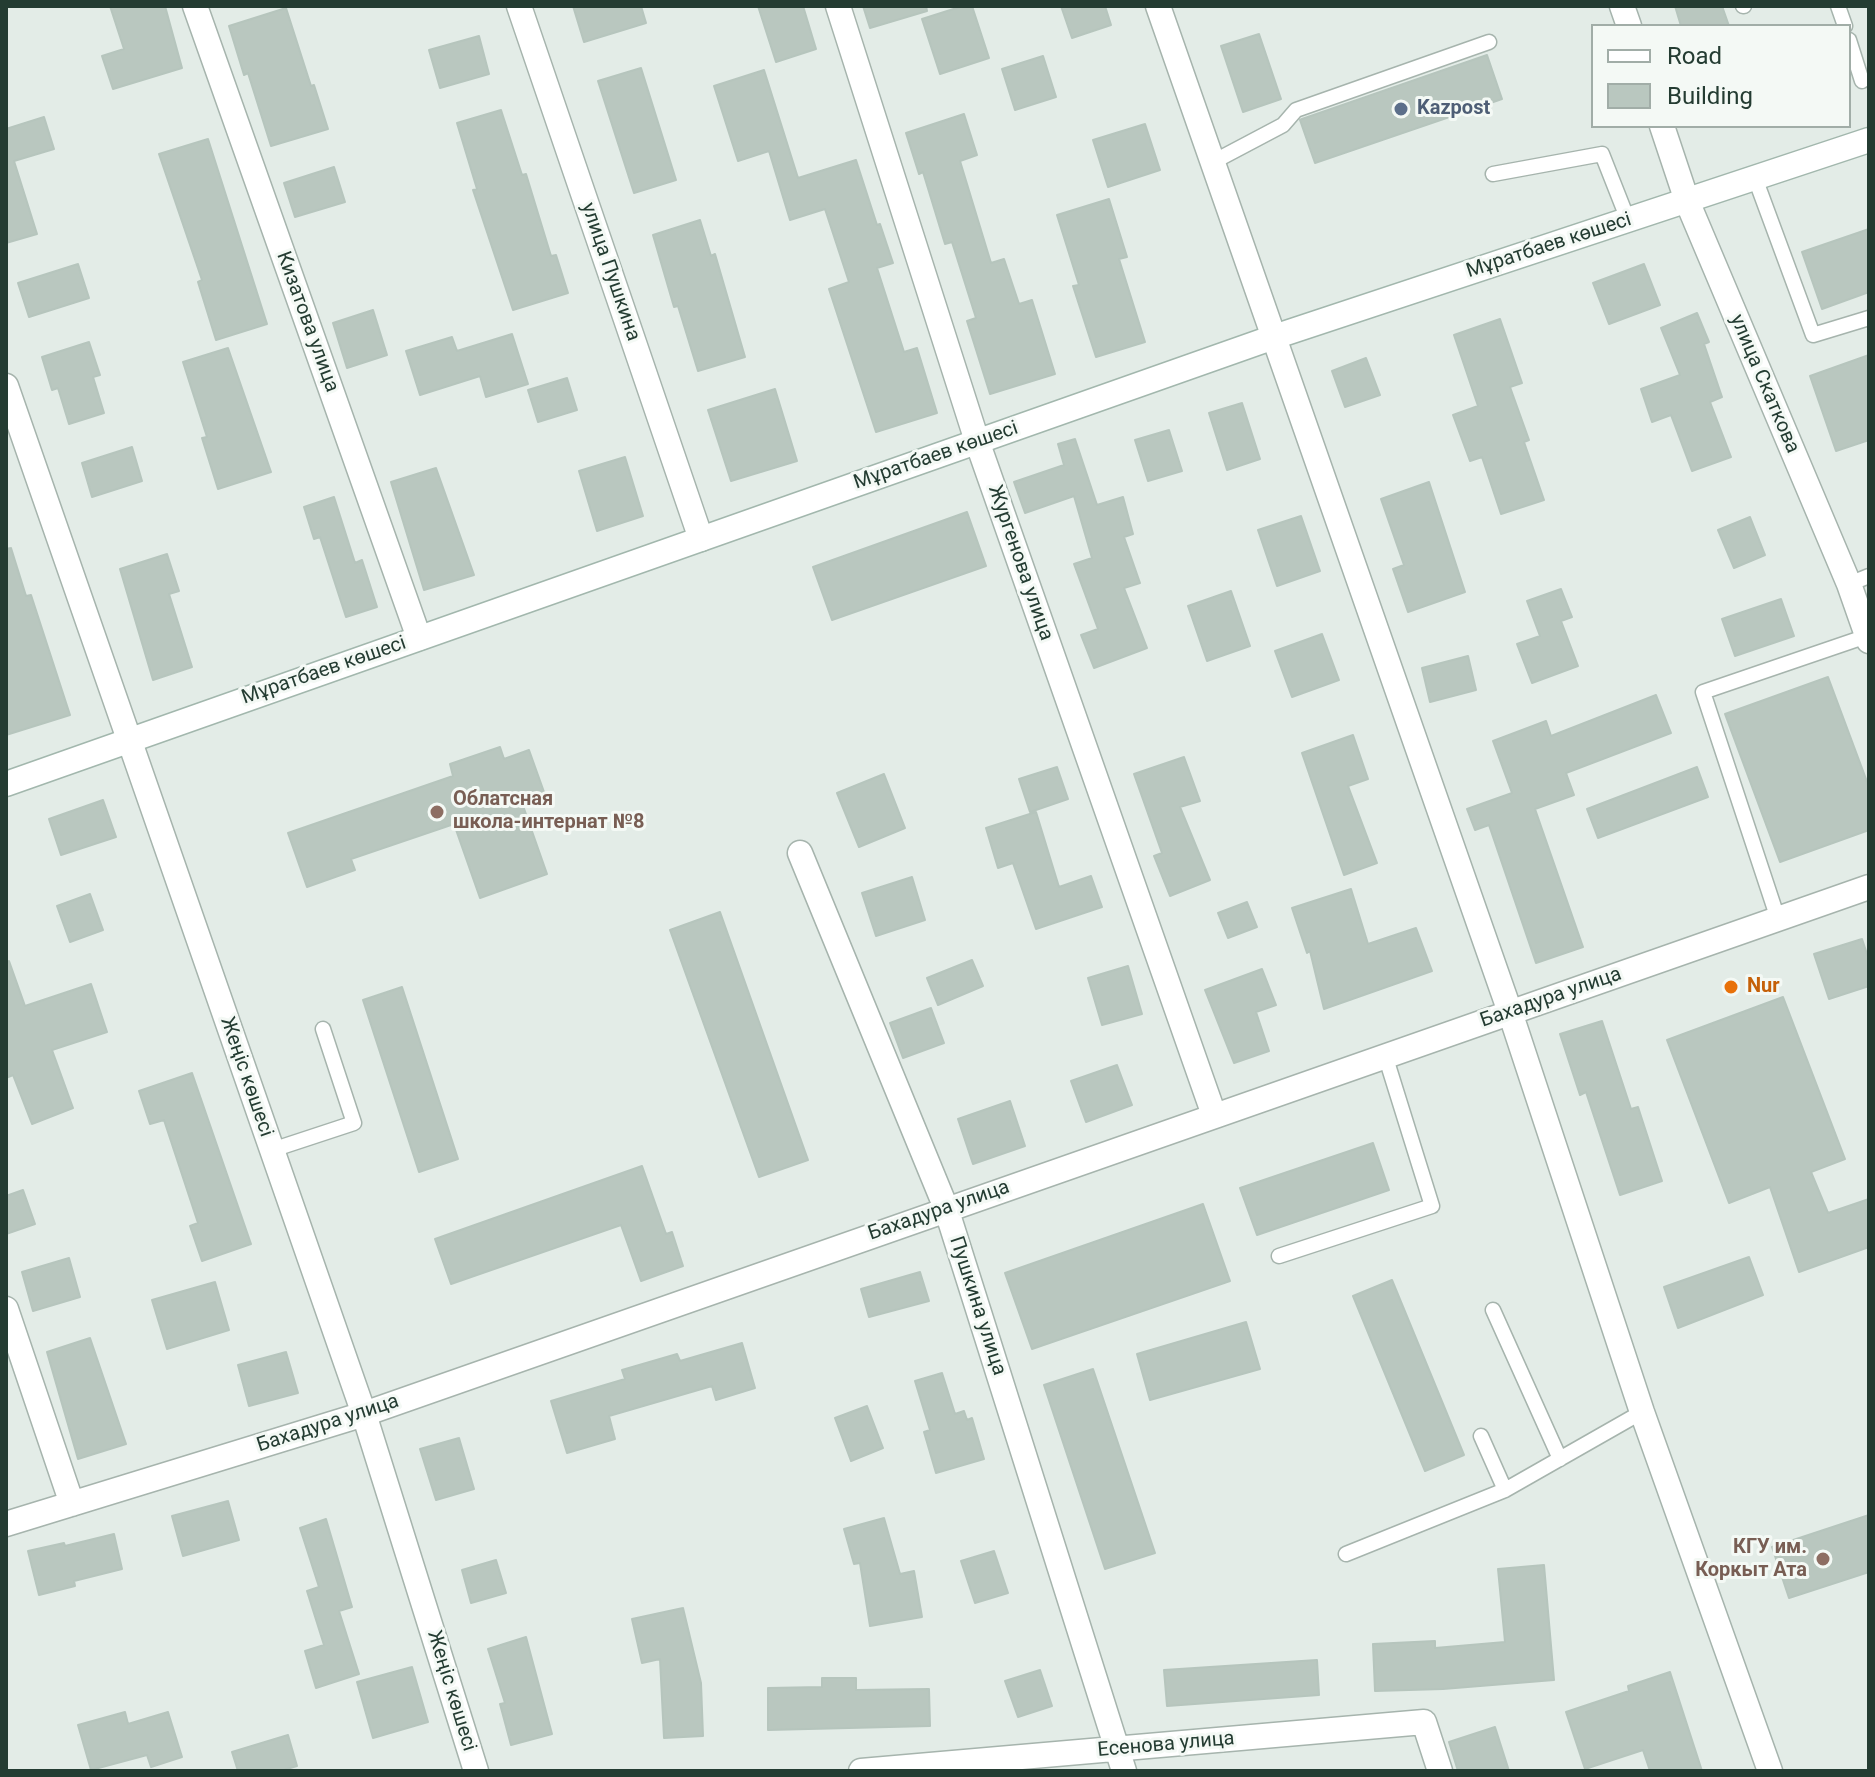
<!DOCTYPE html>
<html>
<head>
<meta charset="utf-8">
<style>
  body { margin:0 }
  #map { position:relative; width:1875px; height:1777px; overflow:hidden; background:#e3ece7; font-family:Roboto,sans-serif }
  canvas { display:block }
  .frame { position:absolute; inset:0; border:8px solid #243c32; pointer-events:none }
  .legend { position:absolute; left:1591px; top:24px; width:260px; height:104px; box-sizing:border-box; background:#f4f9f5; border:2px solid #a1ada7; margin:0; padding:10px 14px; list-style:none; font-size:24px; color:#243c32 }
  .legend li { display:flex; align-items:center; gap:16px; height:40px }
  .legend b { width:40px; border:2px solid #a1ada7 }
</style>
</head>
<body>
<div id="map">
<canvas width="1875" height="1777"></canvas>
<div class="frame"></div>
<ul class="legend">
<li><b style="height:10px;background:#fff"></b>Road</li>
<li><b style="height:22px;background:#b9c7bf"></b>Building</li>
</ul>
</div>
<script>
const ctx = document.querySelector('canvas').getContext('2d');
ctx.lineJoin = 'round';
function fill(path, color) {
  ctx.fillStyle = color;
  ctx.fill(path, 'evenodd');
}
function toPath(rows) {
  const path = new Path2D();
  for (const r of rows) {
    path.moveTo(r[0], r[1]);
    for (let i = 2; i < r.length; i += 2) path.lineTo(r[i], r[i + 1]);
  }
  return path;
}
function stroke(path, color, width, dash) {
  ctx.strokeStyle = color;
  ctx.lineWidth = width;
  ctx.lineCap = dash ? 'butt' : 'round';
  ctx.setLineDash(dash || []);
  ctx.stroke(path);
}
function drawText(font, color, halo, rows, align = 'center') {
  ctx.font = font + ' Roboto,sans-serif';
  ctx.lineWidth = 6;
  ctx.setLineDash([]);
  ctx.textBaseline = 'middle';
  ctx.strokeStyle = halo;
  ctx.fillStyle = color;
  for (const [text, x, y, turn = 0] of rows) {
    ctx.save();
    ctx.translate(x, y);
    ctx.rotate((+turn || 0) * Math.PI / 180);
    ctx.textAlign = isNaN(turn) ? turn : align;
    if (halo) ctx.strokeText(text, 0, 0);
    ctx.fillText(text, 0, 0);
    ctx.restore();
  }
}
const building = toPath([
  [110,6,165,6,182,68,113,89,102,56,124,49,110,6],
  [573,6,641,6,646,23,584,42,573,6],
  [758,6,803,6,816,49,776,62,758,6],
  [863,6,926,6,927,11,870,28,863,6],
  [963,6,972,6,989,58,940,74,922,19,963,6],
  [1061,6,1105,6,1111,25,1072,38,1061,6],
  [1675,6,1722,6,1729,26,1681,26,1675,6],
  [286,8,311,86,314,85,328,129,271,146,248,73,244,75,229,26,286,8],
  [1259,34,1281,99,1243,112,1221,46,1259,34],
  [479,36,489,74,440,88,429,50,479,36],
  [1487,55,1502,99,1315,163,1300,120,1302,119,1487,55],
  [1043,56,1056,97,1015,110,1002,69,1043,56],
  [641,68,676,180,634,193,598,81,641,68],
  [764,70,798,178,856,160,877,225,880,224,893,263,877,268,904,352,917,348,937,413,876,432,829,289,849,282,825,209,790,220,769,151,738,161,714,86,764,70],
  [501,110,522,175,526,174,551,256,556,255,568,293,513,310,473,190,477,189,457,123,501,110],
  [964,114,977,155,960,161,991,263,1004,259,1019,304,1032,300,1055,374,990,394,967,321,976,318,952,242,945,244,923,172,919,174,906,133,964,114],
  [44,117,54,149,14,161,37,234,6,243,6,129,44,117],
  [1145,124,1160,170,1108,187,1093,140,1145,124],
  [208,139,267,324,216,340,198,282,202,280,159,154,208,139],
  [334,167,345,202,295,217,284,183,334,167],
  [1109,199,1127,257,1119,259,1145,342,1096,357,1073,286,1079,285,1057,215,1109,199],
  [700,220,711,256,715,254,745,357,698,371,678,306,674,307,653,235,700,220],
  [1869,229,1869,292,1822,309,1802,252,1869,229],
  [78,264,89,298,29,317,18,283,78,264],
  [1644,264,1660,305,1609,324,1593,283,1644,264],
  [373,310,387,355,347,368,333,323,373,310],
  [1697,313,1709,342,1704,344,1722,397,1710,402,1731,457,1692,471,1671,415,1652,422,1641,389,1680,375,1661,328,1697,313],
  [1500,319,1522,383,1510,387,1529,440,1524,442,1544,500,1501,514,1482,457,1470,461,1453,415,1478,406,1454,335,1500,319],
  [512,334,528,384,486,397,480,376,420,395,406,351,452,337,457,351,512,334],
  [89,342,100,375,93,377,104,413,69,424,58,388,52,390,42,357,89,342],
  [228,348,271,472,218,489,202,438,207,437,183,362,228,348],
  [1869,355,1869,440,1836,451,1810,376,1869,355],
  [1366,358,1380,395,1345,407,1332,371,1366,358],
  [567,378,577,410,538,422,528,390,567,378],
  [775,389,797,461,731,481,708,410,775,389],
  [1242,403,1260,459,1227,470,1209,413,1242,403],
  [1169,430,1182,471,1148,481,1135,440,1169,430],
  [1075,439,1097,505,1123,497,1133,534,1124,537,1140,583,1124,588,1147,648,1094,668,1081,635,1098,629,1074,564,1092,558,1074,496,1025,513,1014,482,1064,465,1058,444,1075,439],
  [132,447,142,481,92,497,82,463,132,447],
  [625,457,643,516,597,531,579,471,625,457],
  [436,468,474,575,424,590,391,482,436,468],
  [1429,482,1465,592,1408,612,1393,569,1404,565,1381,499,1429,482],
  [334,497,355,563,362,560,377,607,346,617,320,537,314,539,304,507,334,497],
  [967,512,986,566,832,620,813,567,967,512],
  [1301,516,1320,571,1277,586,1258,530,1301,516],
  [1750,517,1765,555,1734,568,1718,530,1750,517],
  [11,548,26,596,31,595,70,715,6,735,6,549,11,548],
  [167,554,179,591,169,594,192,667,153,680,120,569,167,554],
  [1561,589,1572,617,1561,621,1578,666,1532,683,1517,644,1540,636,1527,601,1561,589],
  [1231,591,1250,646,1207,661,1188,606,1231,591],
  [1781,599,1794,636,1735,656,1722,619,1781,599],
  [1322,634,1339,680,1292,697,1275,651,1322,634],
  [1468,656,1476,690,1430,702,1422,668,1468,656],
  [1828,677,1869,787,1869,830,1780,862,1725,714,1828,677],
  [1656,695,1671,733,1566,773,1574,795,1535,809,1583,947,1536,963,1489,825,1475,830,1467,809,1512,793,1493,741,1546,721,1551,736,1656,695],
  [1353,735,1368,779,1348,786,1377,863,1344,875,1302,753,1353,735],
  [500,747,504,759,529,750,544,792,521,800,547,874,480,898,454,824,351,859,355,870,307,887,288,833,453,776,450,764,500,747],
  [1184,757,1200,801,1180,807,1210,880,1170,896,1154,856,1162,853,1134,774,1184,757],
  [1057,767,1068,799,1030,812,1019,779,1057,767],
  [1697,767,1708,797,1598,838,1587,809,1697,767],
  [884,774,905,828,859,847,837,793,884,774],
  [103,800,116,837,61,855,49,819,103,800],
  [1036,812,1059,887,1091,876,1102,907,1036,929,1013,863,998,868,986,828,1036,812],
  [912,877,925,920,876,936,862,893,912,877],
  [1351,889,1368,944,1416,928,1432,971,1324,1009,1310,951,1307,953,1292,908,1351,889],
  [90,894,103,930,70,942,57,906,90,894],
  [1247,902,1257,927,1228,938,1218,913,1247,902],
  [720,912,808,1160,759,1177,670,930,720,912],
  [1862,939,1869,960,1869,986,1829,999,1814,954,1862,939],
  [972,960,983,986,938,1005,927,978,972,960],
  [9,961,25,1006,91,984,107,1032,52,1050,73,1108,32,1124,13,1075,6,1078,6,962,9,961],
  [1128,966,1142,1014,1102,1025,1088,978,1128,966],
  [1262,969,1276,1005,1256,1012,1269,1051,1234,1063,1205,990,1262,969],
  [402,987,458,1159,419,1172,363,1000,402,987],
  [1783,997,1845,1159,1811,1172,1828,1213,1869,1199,1869,1247,1799,1272,1770,1187,1729,1203,1667,1040,1783,997],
  [931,1008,944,1043,903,1058,890,1023,931,1008],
  [1602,1021,1631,1109,1638,1107,1662,1181,1620,1195,1586,1092,1580,1095,1560,1034,1602,1021],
  [1117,1065,1132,1105,1086,1122,1071,1081,1117,1065],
  [192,1073,251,1244,202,1261,190,1226,198,1223,164,1120,150,1124,139,1091,192,1073],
  [1010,1101,1025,1146,973,1164,958,1119,1010,1101],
  [1373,1143,1389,1190,1257,1235,1240,1188,1373,1143],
  [642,1166,666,1234,672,1232,683,1266,641,1281,621,1225,451,1284,435,1239,642,1166],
  [23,1190,35,1224,6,1234,6,1196,23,1190],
  [1203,1204,1230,1281,1032,1349,1005,1273,1203,1204],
  [1749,1257,1763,1295,1678,1328,1664,1287,1749,1257],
  [69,1258,80,1297,33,1311,22,1272,69,1258],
  [920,1272,929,1301,869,1317,861,1289,920,1272],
  [1392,1280,1464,1455,1425,1471,1353,1296,1392,1280],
  [215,1282,229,1330,167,1349,152,1300,215,1282],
  [1246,1322,1260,1369,1150,1400,1137,1354,1246,1322],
  [90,1338,126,1444,78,1459,47,1352,90,1338],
  [742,1343,755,1388,716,1400,712,1386,609,1416,615,1439,567,1453,551,1401,625,1379,622,1370,677,1354,680,1361,742,1343],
  [286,1352,298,1393,249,1406,238,1365,286,1352],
  [1093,1369,1155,1553,1105,1569,1044,1385,1093,1369],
  [942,1373,955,1414,964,1411,967,1420,972,1418,984,1459,936,1473,924,1432,930,1430,915,1381,942,1373],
  [867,1406,883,1448,851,1461,835,1418,867,1406],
  [459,1438,474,1489,436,1500,420,1449,459,1438],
  [228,1501,239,1540,183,1556,172,1516,228,1501],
  [1869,1515,1869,1572,1789,1598,1772,1547,1869,1515],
  [884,1518,900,1574,914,1571,922,1617,870,1626,860,1563,854,1564,844,1529,884,1518],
  [326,1519,352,1607,339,1611,359,1674,316,1688,305,1651,324,1645,307,1591,319,1587,300,1528,326,1519],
  [114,1534,122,1569,74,1581,75,1586,39,1595,28,1551,64,1543,65,1546,114,1534],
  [994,1551,1008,1593,975,1603,961,1561,994,1551],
  [496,1560,506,1593,471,1603,462,1570,496,1560],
  [1544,1565,1554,1680,1443,1689,1375,1691,1373,1644,1435,1641,1435,1648,1505,1642,1498,1569,1544,1565],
  [683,1608,701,1683,703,1736,664,1738,660,1659,642,1663,632,1619,683,1608],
  [526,1637,552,1734,511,1745,500,1704,505,1703,488,1649,526,1637],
  [1317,1660,1319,1695,1167,1706,1164,1670,1317,1660],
  [412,1667,428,1722,373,1738,357,1682,412,1667],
  [1040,1670,1052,1706,1018,1717,1005,1681,1040,1670],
  [1670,1672,1702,1771,1650,1771,1643,1750,1585,1769,1566,1712,1629,1691,1628,1686,1670,1672],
  [822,1678,856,1678,856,1690,929,1689,930,1726,768,1730,768,1688,822,1687,822,1678],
  [125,1712,128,1724,168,1712,182,1757,151,1767,147,1755,91,1770,78,1725,125,1712],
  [1495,1727,1509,1771,1458,1771,1449,1742,1495,1727],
  [288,1735,297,1766,280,1771,238,1771,232,1752,288,1735]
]);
fill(building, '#b9c7bf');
stroke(building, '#b6c5bd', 2);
const lane = toPath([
  [1743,6,1744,6],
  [1838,6,1845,26],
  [1849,40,1862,81],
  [1213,162,1283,125,1296,110,1489,42],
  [1493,174,1602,154,1628,220],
  [1755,178,1813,335,1869,318],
  [1849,584,1869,576],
  [1778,919,1703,692,1867,636],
  [272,1150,354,1123,323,1029],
  [1279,1256,1432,1206,1385,1055],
  [1493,1310,1560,1459],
  [1481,1436,1505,1490],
  [1346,1554,1505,1490,1642,1412]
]);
const street = toPath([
  [195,6,419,638],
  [519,6,701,539],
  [838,6,977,441,1214,1115],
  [1158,6,1510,1012,1642,1412,1770,1771],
  [1622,6,1629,26],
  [1662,126,1687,201,1849,584,1869,641],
  [6,386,364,1414,476,1771],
  [800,853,946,1208,1124,1771],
  [6,1309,72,1504],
  [6,1524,364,1414,1869,887],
  [861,1771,1424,1722,1440,1771]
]);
const secondary = toPath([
  [6,784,1274,337,1869,140]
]);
stroke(lane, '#a6b4ad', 17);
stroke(street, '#a6b4ad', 27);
stroke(secondary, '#a2b7ad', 27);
stroke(lane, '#fff', 14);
stroke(street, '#fff', 24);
stroke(secondary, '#fff', 24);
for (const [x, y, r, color] of [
  [1401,109,8,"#5c6f8a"],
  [437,812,8,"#8d6e63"],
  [1731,987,8,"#e8710a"],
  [1823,1559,8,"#8d6e63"]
]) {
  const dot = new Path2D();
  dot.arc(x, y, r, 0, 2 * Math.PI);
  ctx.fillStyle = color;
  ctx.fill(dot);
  stroke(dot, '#f4f9f5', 3);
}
drawText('bold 20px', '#4e5e75', '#f4f9f5', [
  ["Kazpost",1417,109]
], 'left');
drawText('20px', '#243c32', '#f4f9f5', [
  ["Мұратбаев көшесі",1549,246,-18],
  ["улица Пушкина",610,272,71],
  ["Кизатова улица",307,322,70],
  ["улица Скаткова",1764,384,67],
  ["Мұратбаев көшесі",936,456,-19],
  ["Жургенова улица",1020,563,71],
  ["Мұратбаев көшесі",324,671,-19],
  ["Бахадура улица",1551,998,-19],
  ["Жеңіс көшесі",246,1077,71],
  ["Бахадура улица",939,1211,-19],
  ["Пушкина улица",977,1306,72],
  ["Бахадура улица",328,1424,-18],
  ["Жеңіс көшесі",451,1691,73],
  ["Есенова улица",1166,1745,-5]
]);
drawText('bold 20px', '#785e54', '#f4f9f5', [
  ["Облатсная",453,800],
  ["школа-интернат №8",453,823],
  ["КГУ им.",1807,1548,"right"],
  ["Коркыт Ата",1807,1571,"right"]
], 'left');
drawText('bold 20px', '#c56008', '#f4f9f5', [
  ["Nur",1747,987]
], 'left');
</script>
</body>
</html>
